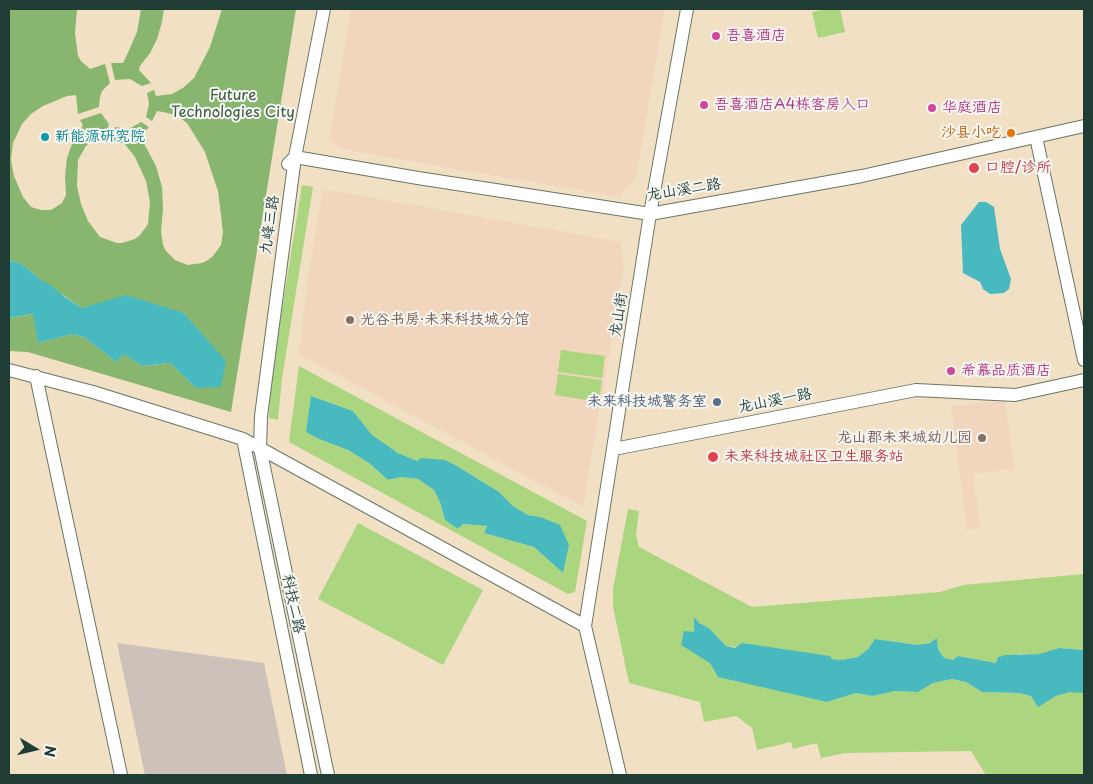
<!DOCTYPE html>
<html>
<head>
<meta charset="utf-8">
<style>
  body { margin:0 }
  #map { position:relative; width:1093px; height:784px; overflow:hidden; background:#f1e0c3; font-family:"Playpen Sans",sans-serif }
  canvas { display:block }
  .frame { position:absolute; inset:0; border:10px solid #1f3d34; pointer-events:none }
  .north { position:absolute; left:10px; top:724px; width:50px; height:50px; -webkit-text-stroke:4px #f6f6f2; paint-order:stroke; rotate:99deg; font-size:14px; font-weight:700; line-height:20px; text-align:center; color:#1f3d34 }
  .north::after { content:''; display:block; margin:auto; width:18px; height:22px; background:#1f3d34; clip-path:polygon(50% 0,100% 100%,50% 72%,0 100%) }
</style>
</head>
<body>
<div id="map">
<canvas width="1093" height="784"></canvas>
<div class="frame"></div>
<div class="north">N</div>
</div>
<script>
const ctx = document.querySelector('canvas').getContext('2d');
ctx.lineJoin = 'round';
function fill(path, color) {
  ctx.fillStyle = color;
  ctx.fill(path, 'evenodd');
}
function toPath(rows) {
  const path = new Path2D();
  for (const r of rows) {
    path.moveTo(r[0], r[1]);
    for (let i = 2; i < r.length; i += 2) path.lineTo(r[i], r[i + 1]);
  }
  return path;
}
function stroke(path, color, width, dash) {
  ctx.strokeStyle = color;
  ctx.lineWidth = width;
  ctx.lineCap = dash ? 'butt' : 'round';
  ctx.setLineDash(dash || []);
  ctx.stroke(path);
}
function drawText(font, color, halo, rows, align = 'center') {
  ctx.font = font + ' "Playpen Sans","LXGW WenKai TC",sans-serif';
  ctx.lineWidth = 4;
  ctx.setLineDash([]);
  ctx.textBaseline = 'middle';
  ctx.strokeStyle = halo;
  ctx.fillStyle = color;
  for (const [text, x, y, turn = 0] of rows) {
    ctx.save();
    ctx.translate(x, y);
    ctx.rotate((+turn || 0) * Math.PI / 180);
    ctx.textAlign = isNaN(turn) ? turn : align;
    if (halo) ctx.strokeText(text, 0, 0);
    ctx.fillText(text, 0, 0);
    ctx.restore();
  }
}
fill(toPath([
  [351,9,665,9,636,178,619,197,346,150,329,141],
  [323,189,621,242,624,267,583,507,299,354,308,277],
  [1005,400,1014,469,973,474,980,528,967,530,951,407]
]), '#f1d5bd');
fill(toPath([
  [117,643,264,663,287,775,145,775]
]), '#cec1ba');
fill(toPath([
  [826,9,840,9,845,32,818,38,812,12],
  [302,185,313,187,282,378,278,420,269,418,270,384],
  [561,350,605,356,602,378,558,372],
  [299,366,587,521,575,592,568,594,289,442],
  [311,396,353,411,372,436,398,453,417,461,445,460,457,466,499,492,513,506,528,515,540,517,569,545,563,573,534,547,484,533,487,526,462,524,459,529,445,520,440,502,434,490,418,479,401,477,388,480,369,463,348,450,319,439],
  [558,374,602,380,599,402,555,395],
  [628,509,639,511,636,535,639,547,752,607,940,592,963,585,1084,574,1084,650,1059,648,1039,654,1018,654,996,663,958,656,953,660,944,658,938,649,937,639,930,643,918,645,875,639,868,649,858,657,841,660,726,646,709,628,699,623,694,618,694,632,827,702,856,693,873,696,895,691,918,692,933,683,952,679,966,682,982,692,1019,693,1031,696,1038,706,1056,696,1070,692,1083,692,1084,775,986,775,971,751,845,753,821,758,817,743,793,749,791,742,757,750,752,728,736,716,704,722,700,702,629,683,613,607,613,589],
  [358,523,483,590,443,665,318,599]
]), '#acd580');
fill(toPath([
  [9,9,77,9,75,33,78,56,81,61,90,69,105,64,110,83,102,91,100,97,99,107,78,114,76,95,67,96,43,106,31,114,22,124,13,143,11,160,14,176,23,197,31,207,41,210,51,210,62,203,66,195,65,176,67,158,73,141,83,125,80,120,101,113,109,124,104,141,95,138,86,146,78,160,77,186,81,204,88,221,100,237,117,243,122,243,135,239,140,235,148,224,150,202,146,181,135,157,124,143,110,143,115,127,129,129,141,122,149,127,140,136,156,166,162,187,163,209,161,231,163,245,166,251,175,260,188,265,202,263,208,260,213,256,221,245,223,232,218,191,205,152,187,123,176,115,163,112,157,111,152,121,146,117,149,104,147,93,154,90,156,96,172,94,183,88,194,78,210,47,222,9,296,9,231,412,28,352,9,351,9,318,34,314,38,343,73,334,85,338,116,362,124,353,142,366,170,363,196,388,226,362,184,313,101,303,82,308,41,280,22,264,9,260],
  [141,9,164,9,162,22,157,39,150,53,140,66,139,70,151,83,142,86,130,79,115,80,111,63,123,63,126,57,137,32]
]), '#89b66e');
fill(toPath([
  [979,202,986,202,994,207,1000,249,1011,279,1009,289,1004,293,990,294,983,289,980,282,963,273,961,225],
  [9,260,22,264,41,280,51,285,65,297,82,308,126,295,184,313,226,361,221,387,196,388,170,363,142,366,124,354,116,362,85,338,73,334,38,343,33,314,9,318],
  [311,396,353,411,372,435,398,453,417,461,422,458,445,460,457,466,499,492,513,506,528,515,540,517,560,525,569,545,563,573,534,547,484,533,487,526,463,524,458,529,445,520,440,502,434,490,418,479,401,477,388,480,369,463,348,450,319,439,306,432],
  [694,617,699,623,709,628,726,646,735,648,742,643,830,656,832,659,841,660,858,657,868,649,875,639,918,645,930,643,937,638,938,649,944,658,953,660,958,656,996,663,998,657,1006,655,1039,654,1059,648,1084,650,1084,693,1070,692,1056,696,1038,707,1031,696,1019,693,982,692,966,682,952,679,933,683,918,692,895,691,873,696,856,693,827,702,718,677,710,663,681,645,684,631,694,632]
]), '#49b9c0');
const minor = toPath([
  [324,9,295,157,261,416,260,448,328,775],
  [1036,137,1084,360],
  [288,164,295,157,418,178,650,214,862,176,1084,126],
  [9,370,93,392,243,439,585,626],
  [36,376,121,775],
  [243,439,311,775],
  [614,449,916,390,1015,395,1084,380],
  [620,775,585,626,650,214,687,9]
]);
stroke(minor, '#687666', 14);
stroke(minor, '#fff', 12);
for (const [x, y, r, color] of [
  [716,36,5,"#d1479c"],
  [704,105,5,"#d1479c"],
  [932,108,5,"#d1479c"],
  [1011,133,5,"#e8710a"],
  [45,137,5,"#0f9aa8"],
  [974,168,6,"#e0444e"],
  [350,320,5,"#8d6e63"],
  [951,371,5,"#d1479c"],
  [717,402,5,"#5c6f8a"],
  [982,438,5,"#8d6e63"],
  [713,457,6,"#e0444e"]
]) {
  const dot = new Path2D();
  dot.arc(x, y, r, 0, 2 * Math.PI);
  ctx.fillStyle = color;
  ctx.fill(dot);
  stroke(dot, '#f6f6f2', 2);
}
drawText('15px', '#b23c85', '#f6f6f2', [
  ["吾喜酒店",726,36],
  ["吾喜酒店A4栋客房入口",714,105],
  ["华庭酒店",942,108],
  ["希慕品质酒店",961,371]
], 'left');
drawText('15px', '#3b5b43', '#f6f6f2', [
  ["Future",233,96],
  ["Technologies City",233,113]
]);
drawText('15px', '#c56008', '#f6f6f2', [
  ["沙县小吃",1001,133]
], 'right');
drawText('15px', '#0d838f', '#f6f6f2', [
  ["新能源研究院",55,137]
], 'left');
drawText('15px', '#be3a42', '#f6f6f2', [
  ["口腔/诊所",985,168],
  ["未来科技城社区卫生服务站",724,457]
], 'left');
drawText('15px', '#1f3d34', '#f6f6f2', [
  ["龙山溪二路",684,190,-9],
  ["九峰三路",270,225,-82],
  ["龙山街",619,315,-81],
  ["龙山溪一路",775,401,-11],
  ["科技二路",293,604,78]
]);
drawText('15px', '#785e54', '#f6f6f2', [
  ["光谷书房·未来科技城分馆",360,320],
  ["龙山郡未来城幼儿园",972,438,"right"]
], 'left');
drawText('15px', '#4e5e75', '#f6f6f2', [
  ["未来科技城警务室",707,402]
], 'right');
</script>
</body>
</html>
